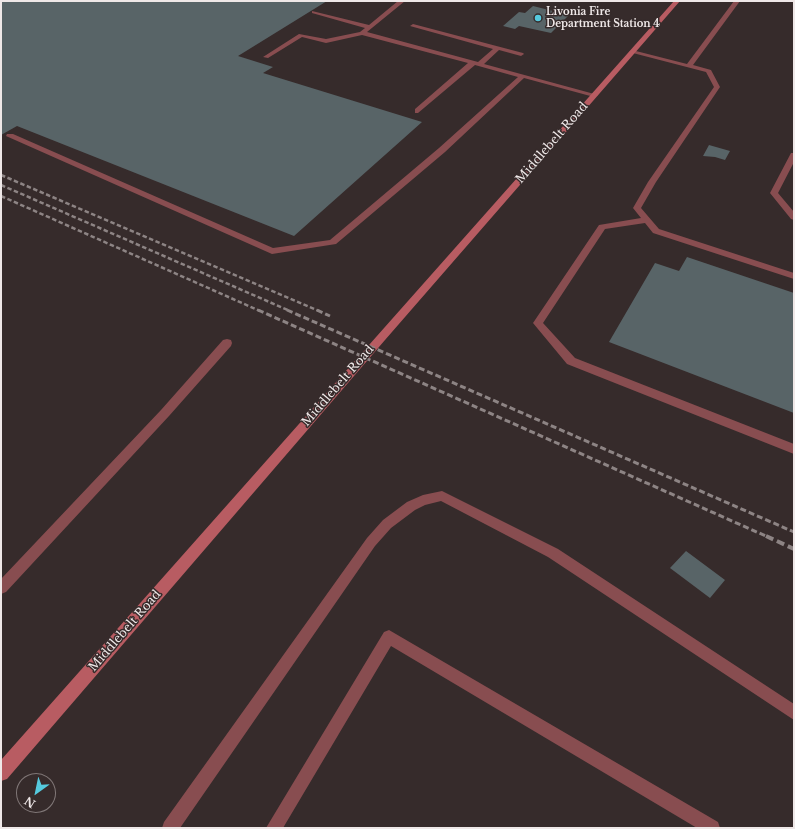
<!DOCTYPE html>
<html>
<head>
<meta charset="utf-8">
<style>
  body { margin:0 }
  #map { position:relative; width:795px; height:829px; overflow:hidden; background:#362b2b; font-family:"Libre Baskerville",serif }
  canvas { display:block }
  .frame { position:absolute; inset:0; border:2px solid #efe8e8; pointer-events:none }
  .north { position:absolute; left:16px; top:773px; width:40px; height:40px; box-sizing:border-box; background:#362b2b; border:1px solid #807777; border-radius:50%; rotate:213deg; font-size:11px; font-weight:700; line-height:16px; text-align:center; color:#efe8e8 }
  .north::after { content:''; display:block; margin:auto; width:14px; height:18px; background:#55cade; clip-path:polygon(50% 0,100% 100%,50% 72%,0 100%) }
</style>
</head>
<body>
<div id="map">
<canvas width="795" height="829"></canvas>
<div class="frame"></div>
<div class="north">N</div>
</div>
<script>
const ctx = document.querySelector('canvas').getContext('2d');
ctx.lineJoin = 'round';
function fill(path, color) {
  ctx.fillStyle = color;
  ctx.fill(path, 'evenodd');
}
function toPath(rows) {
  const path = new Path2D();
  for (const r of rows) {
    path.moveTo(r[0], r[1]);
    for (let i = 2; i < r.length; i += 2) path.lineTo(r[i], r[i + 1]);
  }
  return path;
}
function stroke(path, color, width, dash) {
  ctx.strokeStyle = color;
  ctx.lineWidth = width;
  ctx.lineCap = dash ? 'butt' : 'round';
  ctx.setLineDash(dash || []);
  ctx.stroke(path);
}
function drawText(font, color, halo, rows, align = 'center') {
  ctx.font = font + ' "Libre Baskerville",serif';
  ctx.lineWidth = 3;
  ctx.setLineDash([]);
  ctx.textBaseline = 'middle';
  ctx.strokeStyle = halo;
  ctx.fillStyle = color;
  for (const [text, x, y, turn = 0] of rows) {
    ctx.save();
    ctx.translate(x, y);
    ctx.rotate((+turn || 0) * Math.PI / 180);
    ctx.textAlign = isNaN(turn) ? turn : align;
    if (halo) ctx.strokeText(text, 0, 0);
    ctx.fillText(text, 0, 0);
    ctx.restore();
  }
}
fill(toPath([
  [1,1,327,1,238,56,273,67,263,73,422,122,294,236,17,126,1,135],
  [533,6,569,15,551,33,519,26,515,29,503,26,519,12,525,13],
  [709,145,730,151,725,160,715,157,703,156],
  [687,257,794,293,794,413,609,342,655,263,679,271],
  [686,551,725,580,710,598,670,568]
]), '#586467');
fill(toPath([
  [398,1,405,1,367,32,478,62,493,49,410,26,413,24,523,53,524,54,521,56,499,50,484,64,598,95,594,97,524,78,445,152,336,244,272,254,6,136,7,134,13,134,273,248,330,240,439,148,518,77,475,65,418,113,415,113,415,109,468,63,362,35,326,43,302,37,268,58,263,57,299,34,326,39,360,32,365,28,312,13,312,11,369,25,398,1],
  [734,1,740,1,693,65,711,70,720,87,656,182,641,208,659,229,794,273,794,279,653,233,645,223,605,229,543,323,575,358,794,444,794,454,567,364,533,323,599,225,641,218,633,208,648,182,714,87,706,72,629,52,632,50,687,64,734,1],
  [791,153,794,153,794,162,778,193,794,212,794,220,791,219,770,193,791,153],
  [227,339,231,340,232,343,231,346,169,416,6,592,1,594,1,579,161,410,223,340,227,339],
  [442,491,558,549,794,704,794,720,548,557,441,501,425,505,415,510,391,528,375,546,180,828,162,828,164,822,367,538,383,520,407,502,423,495,442,491],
  [389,630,718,822,720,828,697,828,391,646,283,828,266,828,384,632,389,630]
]), '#884d50');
fill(toPath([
  [674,1,680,1,385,340,7,779,1,781,1,760,674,1]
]), '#b85c62');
stroke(toPath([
  [1,175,319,311],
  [1,185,290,311],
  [1,196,260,311]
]), '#8d8484', 2.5, [4.5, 2.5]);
stroke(toPath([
  [258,310,768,537],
  [287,310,794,532],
  [317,310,330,316]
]), '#8d8484', 3, [6, 3]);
stroke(toPath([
  [766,536,794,549]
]), '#8d8484', 4, [8, 4]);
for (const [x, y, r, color] of [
  [538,18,4,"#55cade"]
]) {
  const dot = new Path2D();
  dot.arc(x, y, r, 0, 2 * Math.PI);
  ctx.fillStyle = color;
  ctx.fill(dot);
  stroke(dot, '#362b2b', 1.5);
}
drawText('bold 10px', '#efe8e8', '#362b2b', [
  ["Livonia Fire",546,12],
  ["Department Station 4",546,24]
], 'left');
drawText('12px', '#efe8e8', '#362b2b', [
  ["Middlebelt Road",552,143,-49],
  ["Middlebelt Road",338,386,-49],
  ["Middlebelt Road",125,631,-49]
]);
</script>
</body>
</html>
